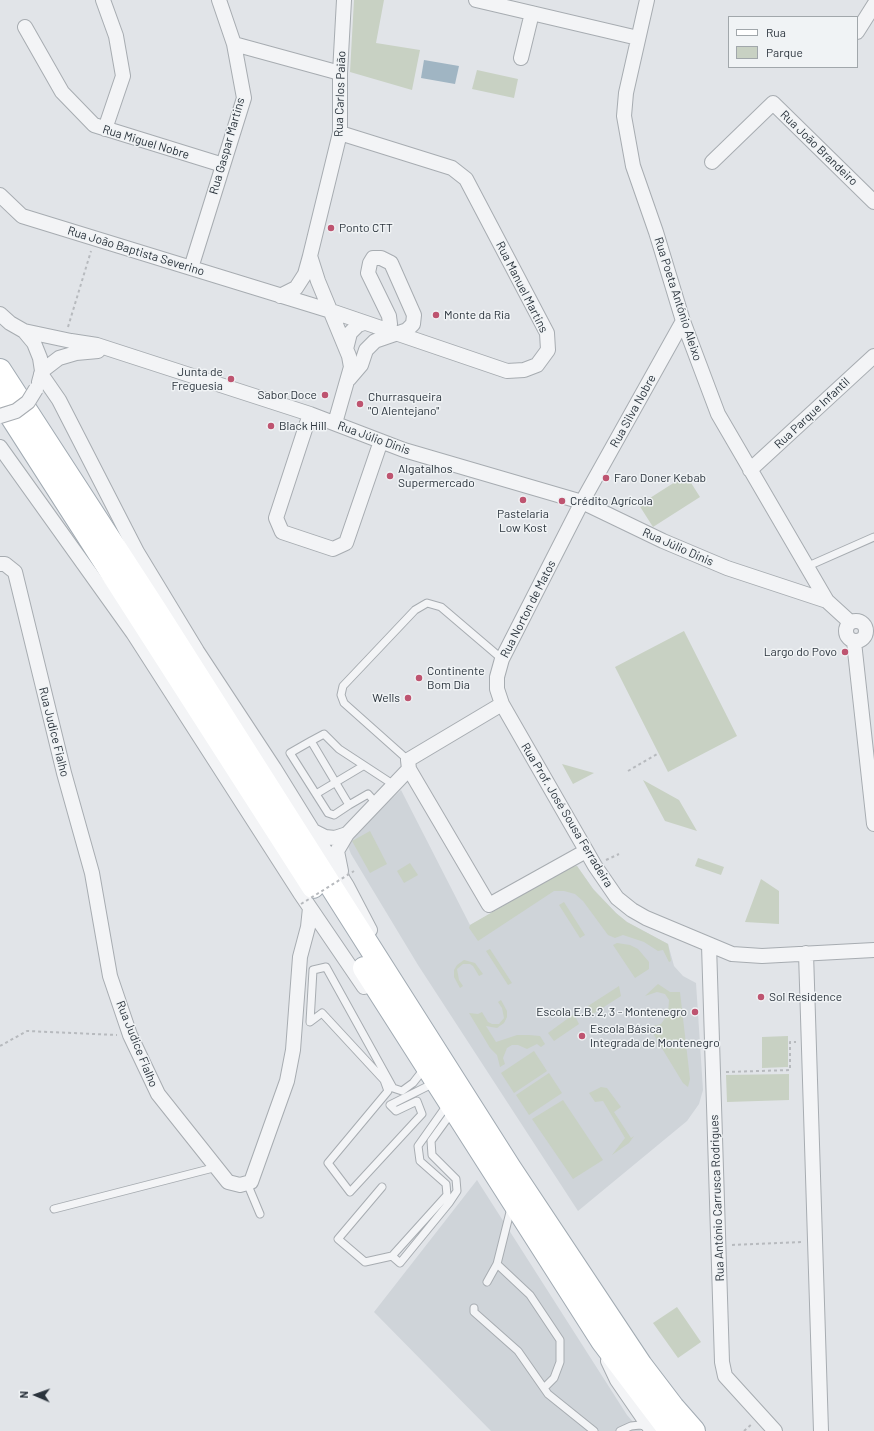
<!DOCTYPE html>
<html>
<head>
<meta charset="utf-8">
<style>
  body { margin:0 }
  #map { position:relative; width:874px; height:1431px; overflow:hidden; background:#e1e4e8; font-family:Barlow,sans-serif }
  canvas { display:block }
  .legend { position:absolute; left:728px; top:16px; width:130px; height:52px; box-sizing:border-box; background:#f0f3f5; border:1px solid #a1a7ab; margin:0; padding:5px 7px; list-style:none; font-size:12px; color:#2b343d }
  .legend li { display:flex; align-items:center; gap:8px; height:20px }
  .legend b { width:20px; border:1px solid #a1a7ab }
  .north { position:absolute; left:16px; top:1375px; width:40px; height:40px; -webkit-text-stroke:3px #f0f3f5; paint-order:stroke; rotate:272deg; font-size:11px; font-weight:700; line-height:16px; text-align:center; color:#2b343d }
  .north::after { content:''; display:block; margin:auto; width:14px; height:18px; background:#2b343d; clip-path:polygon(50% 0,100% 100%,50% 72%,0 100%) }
</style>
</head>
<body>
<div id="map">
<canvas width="874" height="1431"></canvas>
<ul class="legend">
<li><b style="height:5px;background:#fff"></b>Rua</li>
<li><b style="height:11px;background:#c8d1c3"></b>Parque</li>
</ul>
<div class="north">N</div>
</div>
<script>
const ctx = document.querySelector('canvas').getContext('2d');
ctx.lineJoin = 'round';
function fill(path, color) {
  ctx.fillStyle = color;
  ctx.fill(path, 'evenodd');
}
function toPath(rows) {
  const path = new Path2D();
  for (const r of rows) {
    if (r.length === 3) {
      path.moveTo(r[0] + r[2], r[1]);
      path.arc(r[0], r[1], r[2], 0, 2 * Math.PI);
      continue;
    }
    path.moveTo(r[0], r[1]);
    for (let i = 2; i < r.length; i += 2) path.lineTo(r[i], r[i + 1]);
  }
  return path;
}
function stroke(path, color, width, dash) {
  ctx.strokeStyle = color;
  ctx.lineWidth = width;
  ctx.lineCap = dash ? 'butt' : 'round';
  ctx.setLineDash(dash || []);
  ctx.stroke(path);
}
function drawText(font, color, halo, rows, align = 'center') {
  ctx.font = font + ' Barlow,sans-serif';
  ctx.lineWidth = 3;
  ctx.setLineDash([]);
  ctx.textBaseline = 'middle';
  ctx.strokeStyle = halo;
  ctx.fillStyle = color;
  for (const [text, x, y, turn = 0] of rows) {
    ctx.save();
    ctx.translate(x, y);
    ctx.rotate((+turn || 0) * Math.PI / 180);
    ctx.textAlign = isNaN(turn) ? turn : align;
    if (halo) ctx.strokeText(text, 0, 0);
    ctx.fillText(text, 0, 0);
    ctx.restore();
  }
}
fill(toPath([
  [401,790,470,925,577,866,594,890,617,914,627,922,668,944,674,966,683,976,696,983,703,1090,699,1104,687,1121,578,1211,418,965,351,854,346,841],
  [477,1180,627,1415,641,1431,491,1431,374,1312]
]), '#cfd4d9');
fill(toPath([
  [354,0,384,0,376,43,420,50,412,90,350,72],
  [477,70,518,79,514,98,472,89],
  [686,475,700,497,653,527,639,505],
  [684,631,737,736,668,772,615,667],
  [562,764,594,773,573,784],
  [643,780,679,800,697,831,665,821],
  [370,831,387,864,370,873,352,841],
  [698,858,724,867,721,875,695,866],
  [410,863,418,875,404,883,397,871],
  [577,866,593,889,616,913,627,922,668,944,671,961,669,962,663,950,658,951,644,942,623,935,615,938,608,935,583,901,575,894,564,891,554,891,478,941,469,928,470,925,570,867],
  [761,879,779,891,779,924,745,922],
  [564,902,585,935,580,938,559,905],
  [617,943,630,945,638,949,649,962,649,969,635,978,613,945],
  [490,949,512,983,508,985,486,951],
  [464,960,475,963,483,974,479,976,473,966,470,964,463,964,457,969,459,980,463,986,460,988,454,977,454,970,457,965],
  [658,984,670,992,680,992,690,1079,688,1087,683,1083,649,1027,661,1024,668,1014,669,1000,665,994,657,992,645,996],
  [619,986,621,996,593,1014,588,1006],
  [501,1000,507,1011,507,1017,504,1023,497,1028,486,1026,496,1042,517,1035,529,1035,540,1036,545,1044,541,1047,537,1044,527,1049,518,1045,512,1045,507,1048,503,1058,505,1064,500,1067,497,1055,490,1048,469,1013,478,1014,482,1012,488,1022,492,1024,499,1024,504,1018,502,1008,498,1002],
  [574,1014,579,1024,554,1041,548,1033],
  [788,1036,788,1067,762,1068,762,1037],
  [534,1051,547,1071,514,1093,501,1073],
  [549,1073,562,1093,529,1115,516,1095],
  [789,1074,789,1100,727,1102,726,1075],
  [601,1087,607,1088,621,1107,614,1112,631,1138,634,1136,629,1143,612,1155,625,1138,603,1101,595,1102,589,1093],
  [563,1100,603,1160,573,1179,532,1119],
  [677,1307,701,1342,678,1358,653,1323]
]), '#c8d1c3');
fill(toPath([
  [424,60,459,66,455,84,421,78]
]), '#a0b5c3');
const lane = toPath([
  [806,567,874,537],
  [311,741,290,753,328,813,334,815,349,805],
  [408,760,344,703,341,695,343,686,415,610,427,603,441,607,502,659],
  [316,794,363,766],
  [376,803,368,794,349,805,311,741,324,734,339,749,394,785],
  [424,1069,413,1083,402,1091,393,1088,326,967,313,970,310,1022,322,1013,384,1080,388,1091,328,1163,350,1192,422,1114,417,1101,396,1111,390,1105,434,1083],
  [447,1105,418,1146,420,1161,446,1184,447,1195,392,1256,400,1263,449,1203,457,1191,456,1179,432,1155,431,1141,452,1112],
  [247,1183,260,1214],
  [382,1187,338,1239,365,1262,392,1256],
  [54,1209,217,1167],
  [497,1264,530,1295,560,1340,560,1362,554,1378,544,1388],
  [487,1282,497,1264,511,1208],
  [474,1308,474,1312,518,1351,548,1394,594,1431],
  [620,1431,631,1426,640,1425,649,1427]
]);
const street = toPath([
  [103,0,116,36,123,76,105,129],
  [476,0,638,38],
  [647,0,626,93,624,116,633,166,656,232,683,321,718,414,827,601,850,622],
  [25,27,62,92,94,125,223,165],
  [857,32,874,5],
  [234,44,340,73],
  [521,58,532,13],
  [712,162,773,103,874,202],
  [0,195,22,216,331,311,507,371,524,370,537,365,548,350,547,333,466,179,452,168,340,133],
  [191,268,244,98,234,44,219,0],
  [280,296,296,288,305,274,310,256],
  [0,314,10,323,24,331,34,343,40,358,42,371,39,382],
  [683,321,582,502,502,659,497,677,497,689,502,704,595,866,617,898,632,910,646,918,732,954,762,956,874,950],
  [24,331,71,341,97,345,310,414,404,450,582,502,663,541,727,568,827,601],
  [346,349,350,333,358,325,364,323],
  [42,371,59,358,76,353,98,351],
  [41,374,59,400,137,552,197,651,274,768,347,886,370,930],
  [349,379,361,365,366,350,375,341,407,330,413,324,414,315,391,263,381,258,373,258,370,263,368,273,389,316,390,324,388,330],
  [310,414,276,518,282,532,333,549,346,543,381,441],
  [335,423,351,367,349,356,318,281,310,256,340,133,340,73,344,0],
  [0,447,133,633,300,893,364,987],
  [750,470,874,356],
  [0,564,5,564,15,572,64,773,92,873,110,976,130,1035,158,1094,228,1182,240,1185,251,1182,287,1081,293,1050,300,957,308,927,310,908],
  [856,631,10],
  [854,642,874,824],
  [409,769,489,905,586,851],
  [311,830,325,837,335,838,347,834],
  [341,871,337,851,347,834,409,769,408,760,502,704],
  [709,945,722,1362,725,1376,775,1431],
  [806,953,821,1431],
  [608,1361,617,1380,652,1431]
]);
const primary = toPath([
  [0,370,155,609,510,1168,641,1365,673,1407,694,1431],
  [0,399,313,887],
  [364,968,602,1341,670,1431]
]);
stroke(lane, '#a7acb1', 9);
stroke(street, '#a7acb1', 16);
stroke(primary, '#a1aab2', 24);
stroke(toPath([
  [68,327,91,251],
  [628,771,659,753],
  [606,860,619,854],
  [0,1046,27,1031,117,1035],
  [726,1072,790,1070,790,1042,796,1042],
  [732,1245,803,1242],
  [744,1431,752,1424]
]), '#b7babe', 2, [3, 3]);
stroke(lane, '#f3f4f6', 7);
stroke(street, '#f3f4f6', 14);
stroke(primary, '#fff', 22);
const streetBridge = toPath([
  [0,416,16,411,28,402,36,389]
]);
stroke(streetBridge, '#a7acb1', 16, []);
stroke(toPath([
  [301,904,354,871]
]), '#b7babe', 2, [3, 3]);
stroke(streetBridge, '#f3f4f6', 14);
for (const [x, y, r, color] of [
  [331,228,4,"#be5470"],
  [436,315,4,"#be5470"],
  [231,379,4,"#be5470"],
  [325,395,4,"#be5470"],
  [360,404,4,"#be5470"],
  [271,426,4,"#be5470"],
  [390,476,4,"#be5470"],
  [606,478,4,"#be5470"],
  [523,500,4,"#be5470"],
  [562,501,4,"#be5470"],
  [845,652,4,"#be5470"],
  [419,678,4,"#be5470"],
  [408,698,4,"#be5470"],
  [761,997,4,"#be5470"],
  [695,1012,4,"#be5470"],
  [582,1036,4,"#be5470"]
]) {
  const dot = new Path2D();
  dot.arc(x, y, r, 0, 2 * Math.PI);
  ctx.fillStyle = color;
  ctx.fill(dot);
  stroke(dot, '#f0f3f5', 1.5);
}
drawText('12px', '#2b343d', '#f0f3f5', [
  ["Rua Carlos Paião",340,94,-88],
  ["Rua Miguel Nobre",146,142,17],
  ["Rua Gaspar Martins",227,146,-74],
  ["Rua João Brandeiro",819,148,44],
  ["Rua João Baptista Severino",136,251,17],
  ["Rua Manuel Martins",522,287,63],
  ["Rua Poeta António Aleixo",678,299,72],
  ["Rua Silva Nobre",633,411,-61],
  ["Rua Parque Infantil",812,413,-43],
  ["Rua Júlio Dinis",374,438,20],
  ["Rua Júlio Dinis",678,547,24],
  ["Rua Norton de Matos",528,609,-63],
  ["Rua Judice Fialho",54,732,76],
  ["Rua Prof. José Sousa Ferradeira",567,815,59],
  ["Rua Judice Fialho",137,1044,68],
  ["Rua António Carrusca Rodrigues",717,1198,-92]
]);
drawText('12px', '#2b343d', '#f0f3f5', [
  ["Ponto CTT",339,228],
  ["Monte da Ria",444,315],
  ["Junta de",223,372,"right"],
  ["Freguesia",223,386,"right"],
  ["Sabor Doce",317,395,"right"],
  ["Churrasqueira",368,397],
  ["\"O Alentejano\"",368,411],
  ["Black Hill",279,426],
  ["Algatalhos",398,469],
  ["Supermercado",398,483],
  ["Faro Doner Kebab",614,478],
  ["Crédito Agrícola",570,501],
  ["Pastelaria",523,514,"center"],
  ["Low Kost",523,528,"center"],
  ["Largo do Povo",837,652,"right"],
  ["Continente",427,671],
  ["Bom Dia",427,685],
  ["Wells",400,698,"right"],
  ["Sol Residence",769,997],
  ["Escola E.B. 2, 3 - Montenegro",687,1012,"right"],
  ["Escola Básica",590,1029],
  ["Integrada de Montenegro",590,1043]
], 'left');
</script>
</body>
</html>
